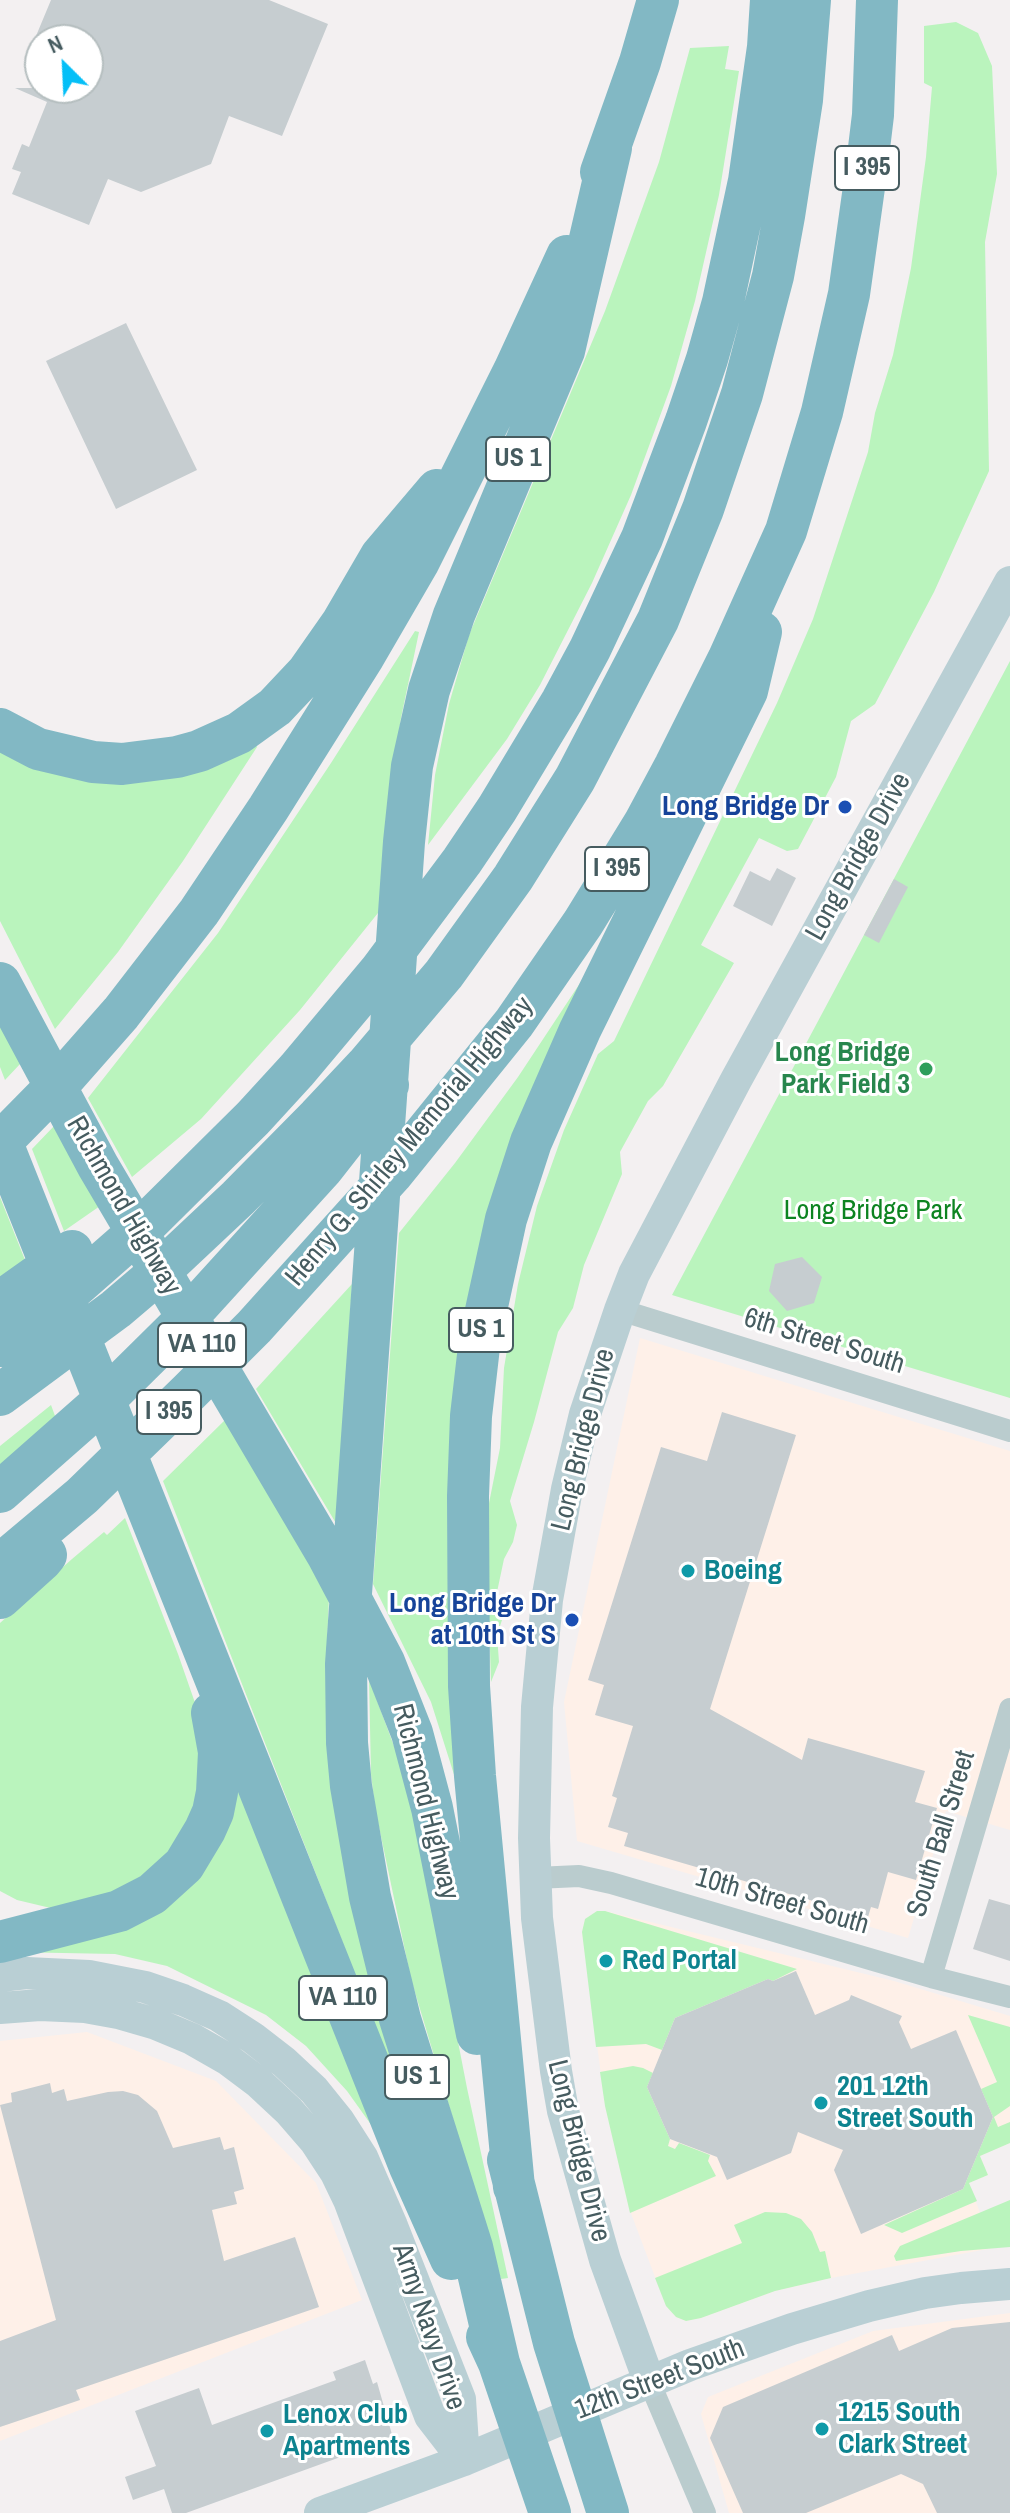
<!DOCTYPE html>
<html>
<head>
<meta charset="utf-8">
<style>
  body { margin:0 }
  #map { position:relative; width:1010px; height:2513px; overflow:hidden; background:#f3f0f1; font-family:"Archivo Narrow",sans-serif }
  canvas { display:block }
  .north { position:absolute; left:24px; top:24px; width:80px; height:80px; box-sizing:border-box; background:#fff; border:2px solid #b5bebf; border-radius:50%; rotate:336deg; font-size:22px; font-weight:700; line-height:32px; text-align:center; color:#465c60 }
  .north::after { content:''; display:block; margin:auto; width:28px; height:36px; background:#05bff7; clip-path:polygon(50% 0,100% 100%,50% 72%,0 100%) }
</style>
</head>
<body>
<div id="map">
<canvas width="1010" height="2513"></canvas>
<div class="north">N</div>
</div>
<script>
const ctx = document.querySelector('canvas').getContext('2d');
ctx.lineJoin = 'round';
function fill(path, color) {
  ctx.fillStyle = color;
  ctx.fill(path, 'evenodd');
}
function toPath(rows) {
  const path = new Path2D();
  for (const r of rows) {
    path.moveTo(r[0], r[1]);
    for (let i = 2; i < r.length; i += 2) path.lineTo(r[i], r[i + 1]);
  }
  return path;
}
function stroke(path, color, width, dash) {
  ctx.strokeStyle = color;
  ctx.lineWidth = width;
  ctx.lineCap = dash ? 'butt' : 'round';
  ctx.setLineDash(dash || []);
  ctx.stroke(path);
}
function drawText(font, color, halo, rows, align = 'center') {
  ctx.font = font + ' "Archivo Narrow",sans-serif';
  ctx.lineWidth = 6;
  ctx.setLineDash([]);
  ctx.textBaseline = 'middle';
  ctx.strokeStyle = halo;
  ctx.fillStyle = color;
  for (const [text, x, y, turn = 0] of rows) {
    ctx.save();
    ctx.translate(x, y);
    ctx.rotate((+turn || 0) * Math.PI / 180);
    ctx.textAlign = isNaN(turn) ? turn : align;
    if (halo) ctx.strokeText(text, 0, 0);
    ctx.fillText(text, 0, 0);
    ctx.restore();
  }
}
fill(toPath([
  [640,1338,1010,1451,1010,1830,946,1811,908,1938,577,1841,564,1702],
  [597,1911,605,1911,894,1981,1010,2016,1010,2143,980,2156,988,2175,969,2183,993,2248,831,2278,775,2291,701,2318,686,2321,676,2317,666,2306,629,2208,605,2105,582,1932,585,1919],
  [87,2032,216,2081,316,2183,362,2300,0,2441,0,2041],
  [1010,2313,1010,2513,729,2513,701,2414,708,2397,873,2331]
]), '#fef0e8');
fill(toPath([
  [956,22,978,33,992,66,997,174,985,242,989,471,934,592,875,704,851,721,836,777,798,849,787,851,759,838,701,945,734,963,663,1086,648,1101,620,1152,622,1174,584,1265,573,1308,558,1332,534,1422,510,1501,517,1525,513,1542,504,1559,497,1592,503,1617,497,1635,499,1662,491,1682,486,1518,500,1448,504,1368,518,1284,537,1206,564,1130,598,1054,614,1041,777,703,813,619,868,452,875,413,893,355,911,268,926,157,932,87,924,83,924,26],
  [729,46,725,69,739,71,719,195,695,301,671,386,631,495,592,583,540,685,507,739,428,845,435,775,449,704,469,635,605,311,659,162,690,48],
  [415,631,419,632,401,718,388,806,382,908,300,1010,201,1119,132,1177,88,1098,218,933,331,763],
  [1010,661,1010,1398,672,1295],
  [0,742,29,758,254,742,257,747,183,861,118,952,55,1029,0,921],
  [590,968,515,1150,457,1784,431,1702,373,1584,399,1233,455,1163,518,1077],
  [0,1020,21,1063,5,1080,0,1067],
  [55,1125,100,1206,64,1231,32,1149],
  [0,1197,25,1260,0,1277],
  [352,1284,337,1525,256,1389],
  [51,1405,58,1424,0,1471,0,1446],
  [225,1420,329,1596,326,1671,405,2103,163,1481],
  [125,1518,178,1654,201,1720,206,1770,194,1821,144,1885,59,1910,17,1900,0,1891,0,1623,72,1559,104,1532,107,1535],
  [369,1679,397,1754,412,1805,467,2088,508,2278,501,2279,411,1979,375,1808,371,1774],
  [236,1786,387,2147,347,2091,306,2046,266,2015,167,1966,115,1954,10,1952,113,1926],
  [597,1911,605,1911,797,1969,773,1981,768,1979,675,2018,662,2050,646,2044,596,2047,582,1932,585,1919],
  [968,2015,1010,2027,1010,2106,994,2117,998,2127,1010,2122,1010,2143,980,2156,988,2175,969,2183,977,2201,902,2233,884,2225,963,2189,993,2117,981,2089,997,2082],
  [633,2066,643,2068,653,2073,647,2087,670,2139,668,2146,675,2149,679,2143,710,2155,708,2161,716,2176,630,2213,605,2106,600,2072],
  [1010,2200,1010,2247,961,2251,896,2261,894,2256,900,2246],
  [765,2212,786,2213,801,2219,812,2232,820,2252,825,2251,831,2278,775,2291,701,2318,686,2321,676,2317,666,2306,655,2278,742,2243,734,2225]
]), '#baf4bd');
fill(toPath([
  [51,0,269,0,328,24,282,136,229,116,211,164,141,192,108,179,89,225,12,194,21,172,12,169,22,144,29,147,47,102,15,88,88,88,88,40,46,40,36,36],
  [126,323,197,470,116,509,46,361],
  [777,868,796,878,772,926,733,906,750,871,770,881],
  [894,879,908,887,879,943,864,935],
  [802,1257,822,1277,814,1303,787,1311,769,1291,775,1264],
  [722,1412,796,1435,710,1709,802,1760,808,1738,925,1771,915,1802,937,1808,916,1880,888,1872,878,1909,871,1907,868,1917,624,1846,628,1833,608,1827,617,1798,612,1796,633,1726,595,1715,604,1685,588,1680,661,1447,707,1461],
  [989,1899,1010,1905,1010,1961,973,1949],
  [796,1971,815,2015,849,2000,851,1995,902,2016,899,2022,911,2049,956,2030,993,2117,963,2189,861,2234,834,2170,843,2150,798,2132,791,2153,727,2180,717,2157,670,2139,647,2087,675,2018,768,1979,773,1981],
  [50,2083,52,2093,64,2089,67,2101,108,2092,123,2091,138,2095,157,2111,173,2148,220,2137,224,2150,234,2147,244,2189,234,2192,237,2204,212,2210,224,2261,295,2237,319,2307,76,2390,80,2400,0,2427,0,2341,56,2320,0,2105,12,2102,11,2093],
  [1010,2322,1010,2513,937,2513,923,2484,901,2474,806,2513,743,2513,710,2438,723,2407,892,2335,899,2351,952,2328],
  [365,2360,373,2384,377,2382,393,2438,186,2513,172,2513,164,2489,133,2500,125,2477,156,2466,135,2411,199,2388,212,2425,336,2380,333,2372]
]), '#c6cdd0');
stroke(toPath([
  [620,1310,1010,1431],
  [536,1878,579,1876,611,1883,931,1977,1010,1997],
  [931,1977,1010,1709],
  [649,2381,705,2513]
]), '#baccce', 22);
stroke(toPath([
  [0,1976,27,1973,89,1976,145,1987,183,2000,219,2016,253,2038,284,2062,314,2090,339,2121,362,2157,392,2226,460,2399,464,2460],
  [0,2008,40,2005,85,2007,118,2013,156,2024,192,2039,227,2059,259,2083,289,2111,315,2141,336,2173,349,2200,430,2416,464,2460],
  [649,2381,605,2260,563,2111,556,2071,537,1918,534,1838,537,1707,547,1600,567,1489,585,1414,620,1310,634,1274,736,1080,1010,582],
  [320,2513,464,2460,690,2365,792,2329,869,2306,925,2293,961,2288,1010,2284]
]), '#b9cfd4', 32);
stroke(toPath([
  [601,172,640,62,658,0],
  [0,729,38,749,93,762,122,764,177,757,199,751,239,733,275,707,307,673,342,623,381,556,437,490],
  [0,983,98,1166,327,1554,384,1662,412,1733,432,1808,477,2034],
  [0,1138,410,2167,451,2259],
  [0,1143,62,1080,121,1013,199,912,268,809,364,656,418,563,514,371,567,256],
  [0,1302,72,1251],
  [0,1346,60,1300,141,1229,253,1118,297,1070,380,971,462,861,497,809,562,701,590,649,642,538,686,421,707,359,723,302,749,181,768,47,771,0],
  [0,1395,116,1309,156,1275,238,1198,318,1117,366,1066,444,974,513,878,575,779,658,620,703,509,742,394,773,276,784,216,802,100,810,0],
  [0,1492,101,1403,183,1322,323,1168,388,1085],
  [0,1565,82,1496,189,1392,254,1327,392,1174,514,1023,583,923,645,822,675,766,728,660,786,531,822,412,849,294,866,173,873,115,877,0],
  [0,1598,41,1561,46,1555],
  [0,1942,119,1911,152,1894,184,1865,205,1830,213,1812,217,1792,219,1752,212,1713],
  [508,2160,554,2343,608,2513],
  [514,2187,475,1776,469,1686,468,1496,471,1416,480,1338,506,1219,531,1142,580,1030,747,691,761,632],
  [487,2337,499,2363,550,2513],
  [499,2363,472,2247,400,2019,370,1897,351,1786,347,1743,346,1664,404,842,412,766,429,690,454,615,564,351,611,148]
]), '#82b8c4', 42);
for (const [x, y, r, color] of [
  [845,807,8,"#1a4fb4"],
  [926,1069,8,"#2e9e5b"],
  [688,1571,8,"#0f9aa8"],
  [572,1620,8,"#1a4fb4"],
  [606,1961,8,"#0f9aa8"],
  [821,2103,8,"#0f9aa8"],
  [822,2429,8,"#0f9aa8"],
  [267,2431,8,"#0f9aa8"]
]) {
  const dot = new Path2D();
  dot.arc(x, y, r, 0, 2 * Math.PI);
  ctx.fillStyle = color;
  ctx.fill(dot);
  stroke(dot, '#fff', 3);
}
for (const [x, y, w] of [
  [867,168,64],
  [518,459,64],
  [617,869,64],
  [481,1330,64],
  [202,1345,88],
  [169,1412,64],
  [343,1998,88],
  [417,2077,64]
]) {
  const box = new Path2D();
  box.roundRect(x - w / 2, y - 22, w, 44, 6);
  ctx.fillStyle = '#fff';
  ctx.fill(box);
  stroke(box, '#465c60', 2);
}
drawText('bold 26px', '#465c60', null, [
  ["I 395",867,168],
  ["US 1",518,459],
  ["I 395",617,869],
  ["US 1",481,1330],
  ["VA 110",202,1345],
  ["I 395",169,1412],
  ["VA 110",343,1998],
  ["US 1",417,2077]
]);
drawText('bold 28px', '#164399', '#fff', [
  ["Long Bridge Dr",829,807],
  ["Long Bridge Dr",556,1604],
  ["at 10th St S",556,1636]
], 'right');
drawText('28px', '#465c60', '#fff', [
  ["Long Bridge Drive",859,857,-61],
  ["Henry G. Shirley Memorial Highway",410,1142,-50],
  ["Richmond Highway",123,1206,60],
  ["6th Street South",824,1342,17],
  ["Long Bridge Drive",584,1440,-76],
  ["Richmond Highway",425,1802,76],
  ["South Ball Street",942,1834,-73],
  ["10th Street South",782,1902,16],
  ["Long Bridge Drive",578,2151,76],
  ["Army Navy Drive",428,2327,71],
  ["12th Street South",660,2380,-21]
]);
drawText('bold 28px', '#27864d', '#fff', [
  ["Long Bridge",910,1053],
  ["Park Field 3",910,1085]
], 'right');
drawText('28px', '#0d8421', '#fff', [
  ["Long Bridge Park",873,1211]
]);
drawText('bold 28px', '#0d838f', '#fff', [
  ["Boeing",704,1571],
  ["Red Portal",622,1961],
  ["201 12th",837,2087],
  ["Street South",837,2119],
  ["1215 South",838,2413],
  ["Clark Street",838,2445],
  ["Lenox Club",283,2415],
  ["Apartments",283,2447]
], 'left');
</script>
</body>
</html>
